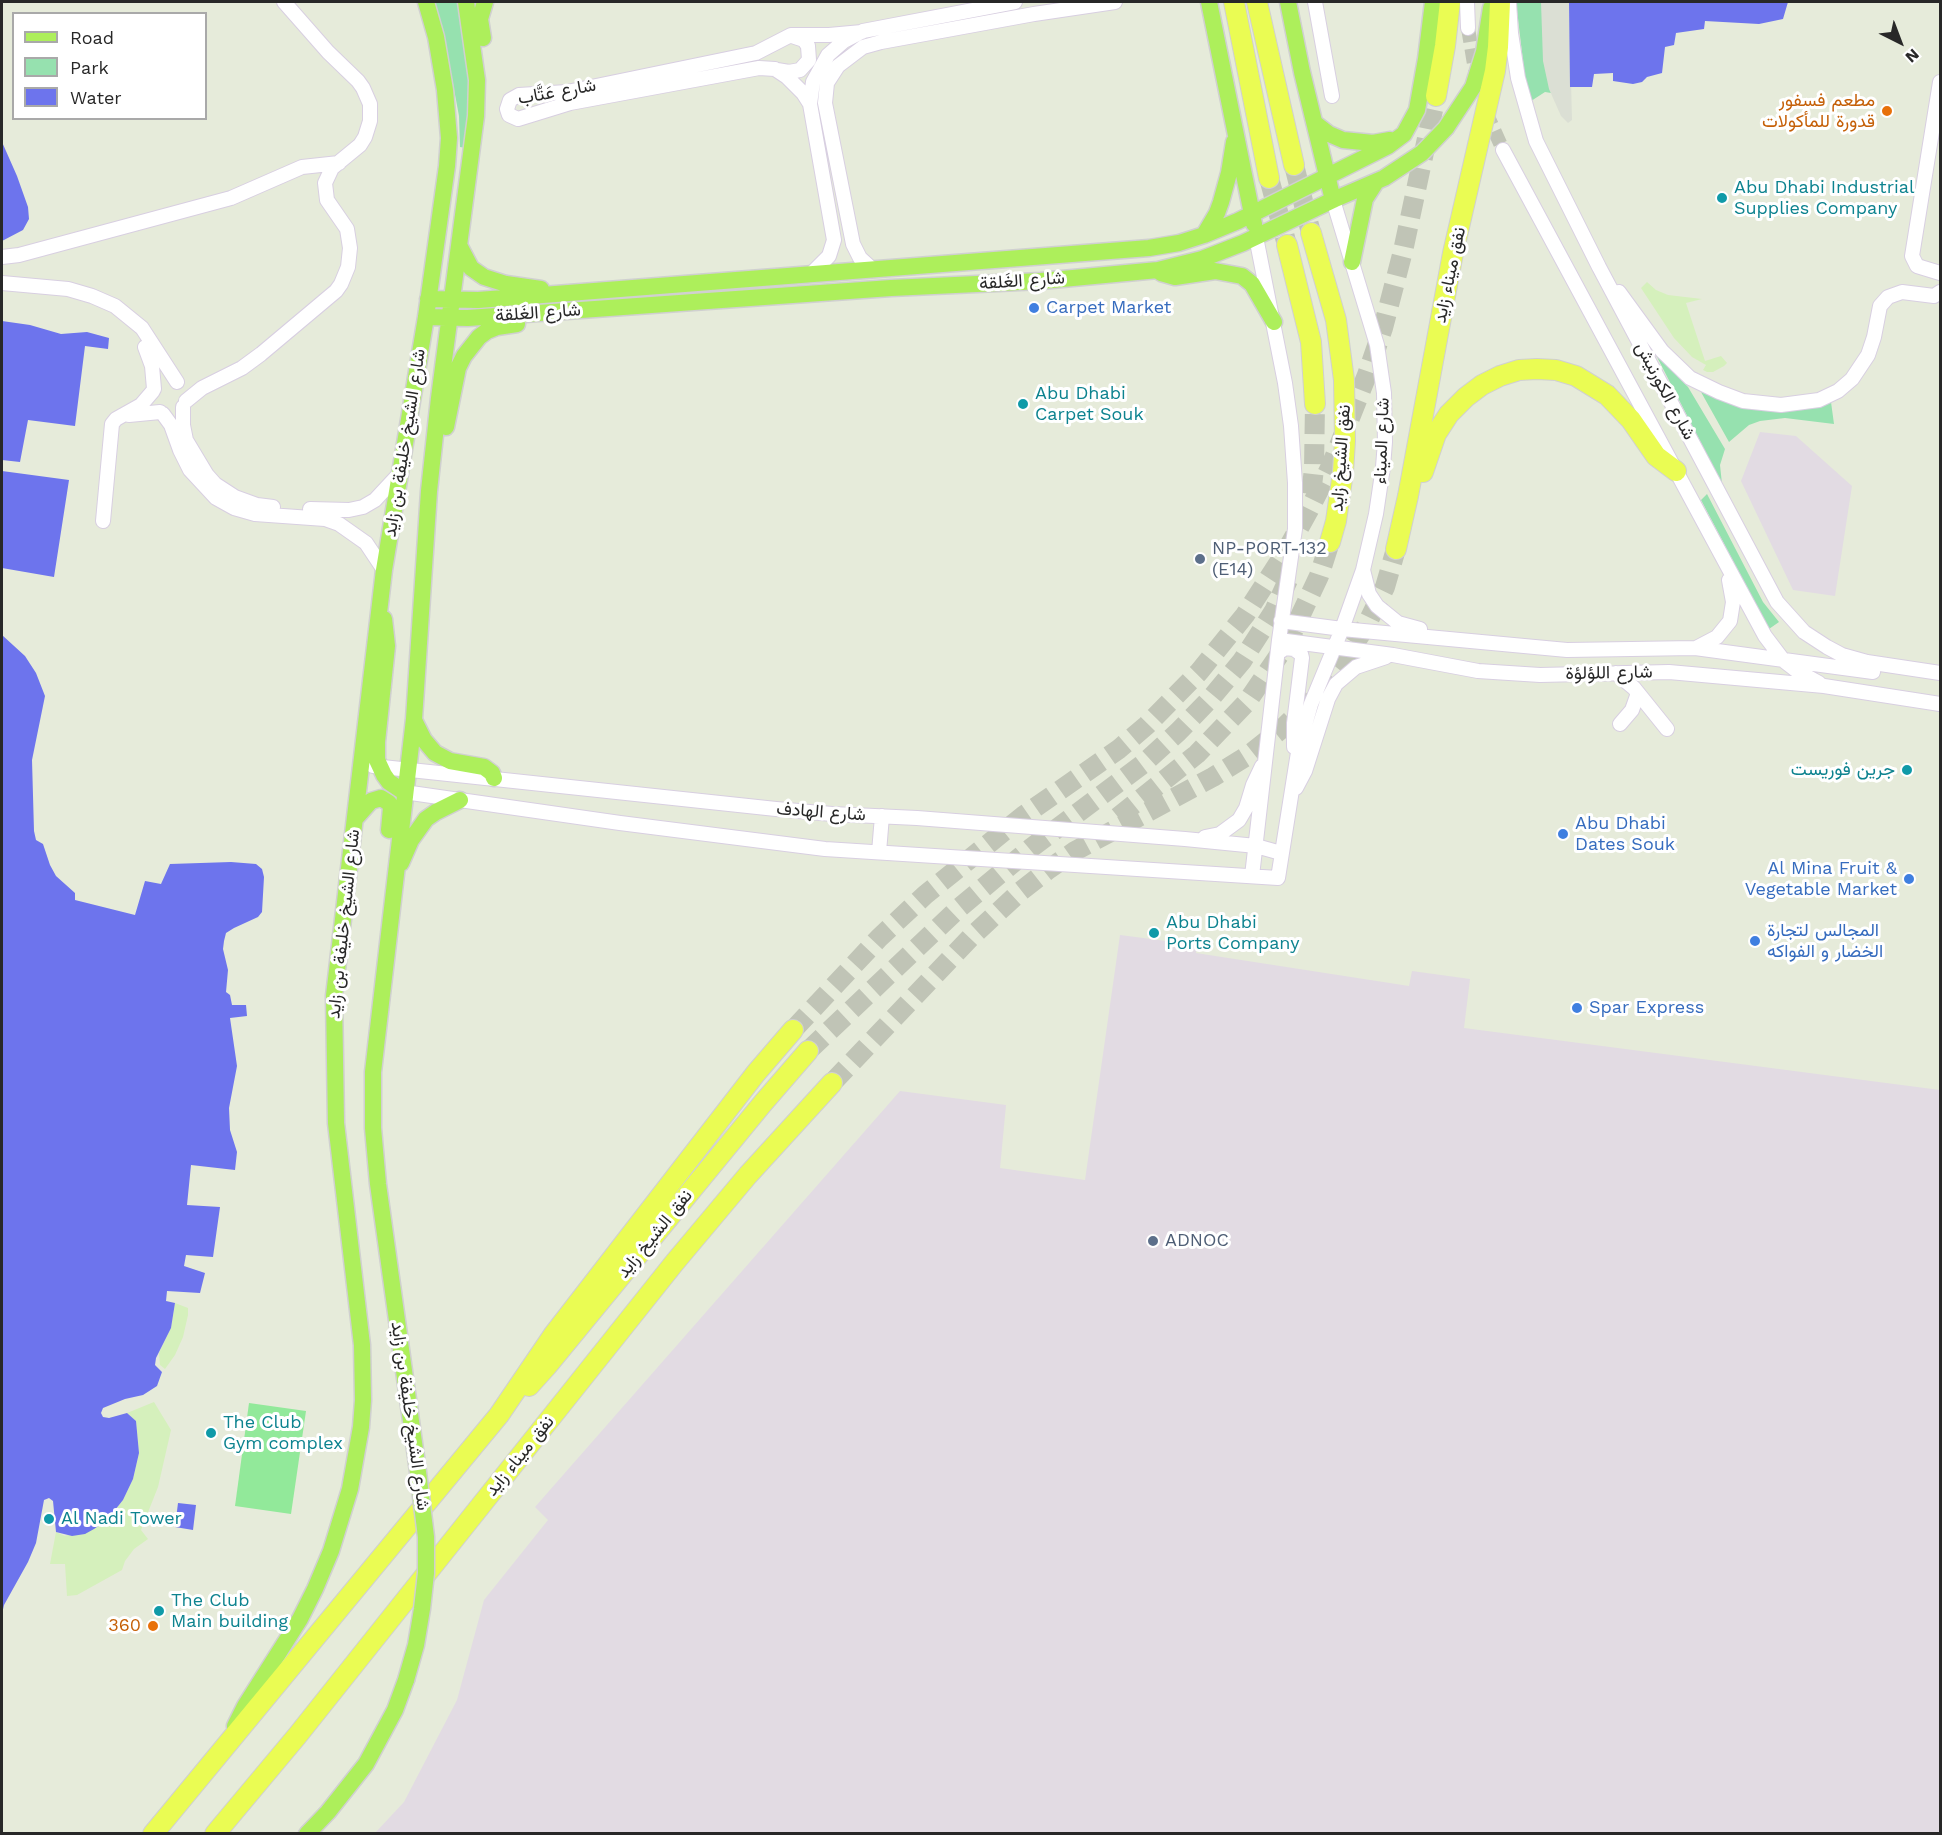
<!DOCTYPE html>
<html>
<head>
<meta charset="utf-8">
<style>
  body { margin:0 }
  #map { position:relative; width:1942px; height:1835px; overflow:hidden; background:#e6ebda; font-family:"Work Sans",sans-serif }
  canvas { display:block }
  .frame { position:absolute; inset:0; border:3px solid #282828; pointer-events:none }
  .legend { position:absolute; left:12px; top:12px; width:195px; height:108px; box-sizing:border-box; background:#fff; border:2px solid #a9a9a9; margin:0; padding:8px 10px; list-style:none; font-size:18px; color:#282828 }
  .legend li { display:flex; align-items:center; gap:12px; height:30px }
  .legend b { width:30px; border:2px solid #a9a9a9 }
  .north { position:absolute; left:1870px; top:12px; width:60px; height:60px; -webkit-text-stroke:4px #fff; paint-order:stroke; rotate:138deg; font-size:16px; font-weight:700; line-height:24px; text-align:center; color:#282828 }
  .north::after { content:''; display:block; margin:auto; width:21px; height:27px; background:#282828; clip-path:polygon(50% 0,100% 100%,50% 72%,0 100%) }
</style>
</head>
<body>
<div id="map">
<canvas width="1942" height="1835"></canvas>
<div class="frame"></div>
<ul class="legend">
<li><b style="height:8px;background:#adef5b"></b>Road</li>
<li><b style="height:16px;background:#96e1af"></b>Park</li>
<li><b style="height:16px;background:#6d74ed"></b>Water</li>
</ul>
<div class="north">N</div>
</div>
<script>
const ctx = document.querySelector('canvas').getContext('2d');
ctx.lineJoin = 'round';
function fill(path, color) {
  ctx.fillStyle = color;
  ctx.fill(path, 'evenodd');
}
function toPath(rows) {
  const path = new Path2D();
  for (const r of rows) {
    path.moveTo(r[0], r[1]);
    for (let i = 2; i < r.length; i += 2) path.lineTo(r[i], r[i + 1]);
  }
  return path;
}
function stroke(path, color, width, dash) {
  ctx.strokeStyle = color;
  ctx.lineWidth = width;
  ctx.lineCap = dash ? 'butt' : 'round';
  ctx.setLineDash(dash || []);
  ctx.stroke(path);
}
function drawText(font, color, halo, rows, align = 'center') {
  ctx.font = font + ' "Work Sans",Vazirmatn,sans-serif';
  ctx.lineWidth = 6;
  ctx.setLineDash([]);
  ctx.textBaseline = 'middle';
  ctx.strokeStyle = halo;
  ctx.fillStyle = color;
  for (const [text, x, y, turn = 0] of rows) {
    ctx.save();
    ctx.translate(x, y);
    ctx.rotate((+turn || 0) * Math.PI / 180);
    ctx.textAlign = isNaN(turn) ? turn : align;
    if (halo) ctx.strokeText(text, 0, 0);
    ctx.fillText(text, 0, 0);
    ctx.restore();
  }
}
fill(toPath([
  [1760,432,1796,436,1852,486,1835,596,1793,590,1741,481],
  [1120,935,1197,945,1196,953,1409,986,1412,971,1470,979,1464,1028,1940,1090,1940,1833,375,1833,404,1802,457,1700,484,1600,548,1520,535,1507,900,1091,1006,1105,1000,1168,1085,1180]
]), '#e2dbe3');
fill(toPath([
  [434,2,458,2,469,84,466,148,460,147,459,116,446,46],
  [1516,2,1569,2,1563,95,1545,92,1528,103],
  [1656,355,1688,387,1725,449,1720,465,1722,484],
  [1701,392,1733,405,1766,411,1802,410,1831,402,1834,424,1785,418,1760,421,1749,425,1729,442],
  [1707,494,1763,602,1779,622,1769,629,1701,500]
]), '#96e1af');
fill(toPath([
  [1647,282,1656,290,1668,295,1702,299,1686,303,1705,361,1721,356,1727,363,1724,366,1713,372,1707,372,1703,370,1706,365,1692,357,1674,338,1641,288],
  [175,1303,188,1308,188,1315,183,1337,175,1355,165,1369,160,1365,159,1353,171,1328],
  [154,1402,171,1430,158,1487,141,1530,148,1539,134,1549,125,1561,122,1570,77,1595,67,1596,65,1564,50,1564,56,1532,65,1536,107,1520,123,1500,133,1479,139,1453,136,1421,127,1413]
]), '#d5f0bc');
fill(toPath([
  [249,1403,306,1411,291,1514,235,1506]
]), '#92e99a');
fill(toPath([
  [1541,2,1569,2,1572,120,1568,123,1561,116,1549,89,1543,61]
]), '#dbdfd4');
fill(toPath([
  [1569,2,1788,2,1783,19,1759,24,1705,21,1704,29,1676,33,1674,45,1665,47,1662,73,1647,77,1642,82,1633,84,1613,81,1613,73,1594,74,1592,87,1570,87],
  [2,142,17,176,28,207,29,219,23,230,2,241],
  [2,321,30,325,61,334,87,332,109,338,108,349,85,346,75,426,28,420,20,462,2,460],
  [2,471,69,480,54,577,2,568],
  [2,635,25,656,36,673,45,696,32,760,34,831,36,840,43,844,50,865,56,876,75,893,75,900,135,915,145,881,161,884,170,864,231,862,256,864,262,869,264,877,262,912,258,917,234,928,226,933,224,941,223,949,228,970,226,992,230,995,232,1005,246,1005,247,1016,230,1018,237,1066,229,1108,230,1130,237,1152,235,1170,191,1165,187,1205,220,1207,213,1257,186,1255,184,1266,205,1273,200,1293,167,1291,166,1301,175,1303,171,1328,156,1358,155,1365,162,1372,157,1386,143,1395,125,1399,103,1408,101,1413,103,1417,109,1418,127,1413,136,1421,139,1453,133,1479,123,1500,107,1520,94,1529,85,1534,72,1536,56,1532,53,1501,49,1498,44,1500,36,1543,28,1562,4,1605,2,1614],
  [178,1503,196,1505,193,1530,175,1527]
]), '#6d74ed');
stroke(toPath([
  [1468,28,1476,76],
  [1486,112,1503,150]
]), '#c0c4b6', 14, [14, 7]);
stroke(toPath([
  [1294,165,1311,233],
  [1269,178,1287,245],
  [1311,494,1314,469,1315,404],
  [1118,817,1197,754,1247,702,1288,642,1319,576,1330,542],
  [793,1030,879,938,925,895,1023,816,1119,749,1147,725,1199,672,1245,615,1285,553,1309,510,1331,466,1367,375,1383,328,1403,251,1436,96],
  [808,1051,959,908,1031,848,1143,764,1178,732,1211,698,1242,661,1274,611,1288,580],
  [832,1083,971,937,1021,891,1049,869,1075,851,1213,777,1250,754,1284,727,1315,697,1342,663,1366,626,1385,587,1396,549]
]), '#c0c4b6', 20, [20, 10]);
const minor = toPath([
  [1315,2,1332,96],
  [1467,2,1468,28],
  [1509,2,1511,33,1518,78,1536,141,1599,267,1777,602,1804,632,1827,647,1842,655,1867,662,1940,673],
  [777,70,789,72,800,70,809,60,808,46,804,40,792,36],
  [1940,82,1912,256,1917,266,1940,273],
  [810,104,803,93,787,77,775,69,759,68,570,103,518,119,509,115,507,109,510,100,519,95,567,92,756,53,791,35,829,35,862,32],
  [1503,150,1765,636,1784,661,1797,671,1819,683],
  [2,257,19,255,231,198,302,167,339,163],
  [872,269,860,258,853,244,825,103,827,83,838,66,863,47,881,42,1034,14,1115,2],
  [812,273,829,256,834,240,810,104,813,82,828,55,844,41,863,31,1015,2],
  [2,283,68,289,92,296,115,306,142,328,177,382],
  [1619,292,1662,351,1690,378,1719,392,1743,401,1781,405,1819,400,1838,391,1852,379,1868,355,1874,337,1880,306,1888,297,1902,292,1934,296,1940,292],
  [145,347,152,366,154,389],
  [186,401,202,388,242,368,261,354,336,291,341,284,348,267,350,248,347,229,327,200,325,183,332,168,360,145,365,137,370,121,370,104,363,88,358,81,328,52,284,2],
  [183,407,183,425,186,440,207,475,215,484,235,497,257,505,273,507],
  [163,414,171,425,180,450,190,470,216,498,234,508,255,514,325,519,339,524,366,543,384,570],
  [129,415,160,412],
  [310,509,349,510,363,507,375,500,401,472],
  [103,521,112,424,116,419,141,405,153,391],
  [1363,570,1369,594,1377,606,1398,623,1420,629],
  [1281,621,1342,629,1567,650,1695,648,1873,672],
  [1279,640,1393,655,1478,671,1540,675,1669,672,1824,686,1940,704],
  [1696,648,1717,637,1730,621,1733,602,1729,580],
  [1281,651,1285,648,1294,649,1301,654,1302,658,1294,723,1294,747],
  [1616,673,1634,688,1667,729],
  [1620,724,1632,710,1638,693],
  [373,766,776,809,832,814,917,818,1185,839,1256,846,1281,853],
  [1296,788,1305,771,1328,699,1336,684,1356,667,1386,657],
  [404,792,620,823,825,849,1278,878,1299,746,1311,704,1342,629,1363,570,1376,514,1383,467,1385,442,1384,393,1377,345,1333,200],
  [1205,837,1220,834,1239,820,1246,808,1253,785,1262,766],
  [879,852,882,816],
  [1252,876,1279,640,1295,529,1295,483,1291,426,1285,383,1256,237]
]);
const major = toPath([
  [1209,2,1254,224],
  [1288,2,1302,72,1333,200],
  [483,38,480,19,485,2],
  [1316,124,1329,134,1343,140,1373,143,1390,140],
  [1204,235,1217,213,1221,202,1229,173,1234,142],
  [460,247,471,268,484,277,506,284,541,289],
  [1352,262,1365,199,1376,182],
  [1161,273,1175,277,1215,271,1242,276,1252,284,1274,322],
  [428,299,478,300,1149,248,1179,243,1204,235,1238,221,1388,146,1404,134,1417,110,1426,59,1433,2],
  [426,317,468,318,891,288,1041,281,1158,270,1202,259,1243,243,1333,200,1384,178,1422,153,1446,128,1473,87,1484,52,1491,8],
  [446,427,458,368,464,356,479,337,487,331,497,327,517,324],
  [384,619,387,646,377,742,377,760,384,775,389,782,404,792],
  [414,720,424,740,435,753,450,761,484,767,492,773,494,778],
  [355,819,371,801,381,798,389,803,391,808,389,830],
  [401,863,411,840,426,819,436,812,460,800],
  [417,1464,378,1184,373,1128,373,1072,414,719,429,491,439,398,476,116,477,80,466,2],
  [235,1726,245,1706,300,1619,315,1589,331,1551,350,1489,361,1427,363,1400,362,1345,336,1123,334,996,384,570,426,317,447,166,449,138,445,90,436,37,426,2],
  [307,1834,328,1812,366,1764,395,1710,406,1680]
]);
const highway = toPath([
  [1234,2,1269,178],
  [1257,2,1294,165],
  [1436,96,1445,46,1450,2],
  [1311,233,1336,320,1344,380,1345,441,1343,472,1336,521,1330,542],
  [1287,245,1311,342,1315,404],
  [1423,472,1436,434,1449,414,1466,397,1482,385,1500,376,1519,370,1537,369,1556,370,1576,376,1607,395,1631,420,1656,456,1676,471],
  [1396,549,1408,496,1453,253,1495,71,1498,47,1500,2],
  [529,1386,547,1366,763,1103,808,1051],
  [153,1834,499,1415,554,1334,756,1073,793,1030],
  [215,1834,297,1736,675,1262,748,1175,832,1083]
]);
stroke(minor, '#d8cfe1', 16);
stroke(major, '#d0d0d0', 19);
stroke(highway, '#d0d0d0', 22);
stroke(minor, '#fff', 14);
stroke(major, '#adef5b', 16);
stroke(highway, '#eafc53', 20);
const majorBridge = toPath([
  [406,1680,416,1645,422,1609,426,1573,426,1537,417,1464]
]);
stroke(majorBridge, '#d0d0d0', 19, []);
stroke(majorBridge, '#adef5b', 16);
for (const [x, y, r, color] of [
  [1887,111,6,"#e8710a"],
  [1722,198,6,"#0f9aa8"],
  [1034,308,6,"#3f7fe0"],
  [1023,404,6,"#0f9aa8"],
  [1200,559,6,"#5c6f8a"],
  [1907,770,6,"#0f9aa8"],
  [1563,834,6,"#3f7fe0"],
  [1909,879,6,"#3f7fe0"],
  [1154,933,6,"#0f9aa8"],
  [1755,941,6,"#3f7fe0"],
  [1577,1008,6,"#3f7fe0"],
  [1153,1241,6,"#5c6f8a"],
  [211,1433,6,"#0f9aa8"],
  [49,1519,6,"#0f9aa8"],
  [159,1611,6,"#0f9aa8"],
  [153,1626,6,"#e8710a"]
]) {
  const dot = new Path2D();
  dot.arc(x, y, r, 0, 2 * Math.PI);
  ctx.fillStyle = color;
  ctx.fill(dot);
  stroke(dot, '#fff', 2);
}
drawText('18px', '#282828', '#fff', [
  ["شارع عَتَّاب",557,92,-10],
  ["نفق ميناء زايد",1450,275,-78],
  ["شارع الغَلقة",1022,281,-4],
  ["شارع الغَلقة",538,313,-4],
  ["شارع الكورنيش",1665,391,62],
  ["شارع الميناء",1382,441,-88],
  ["شارع الشيخ خليفة بن زايد",405,443,-81],
  ["نفق الشيخ زايد",1341,458,-86],
  ["شارع اللؤلؤة",1609,673,-1],
  ["شارع الهادف",821,812,4],
  ["شارع الشيخ خليفة بن زايد",344,924,-84],
  ["نفق الشيخ زايد",655,1234,-51],
  ["شارع الشيخ خليفة بن زايد",410,1416,82],
  ["نفق ميناء زايد",520,1456,-51]
]);
drawText('18px', '#c56008', '#fff', [
  ["مطعم فسفور",1875,101],
  ["قدورة للمأكولات",1875,122],
  ["360",141,1626]
], 'right');
drawText('18px', '#0d838f', '#fff', [
  ["Abu Dhabi Industrial",1734,188],
  ["Supplies Company",1734,209],
  ["Abu Dhabi",1035,394],
  ["Carpet Souk",1035,415],
  ["جرين فوريست",1895,770,"right"],
  ["Abu Dhabi",1166,923],
  ["Ports Company",1166,944],
  ["The Club",223,1423],
  ["Gym complex",223,1444],
  ["Al Nadi Tower",61,1519],
  ["The Club",171,1601],
  ["Main building",171,1622]
], 'left');
drawText('18px', '#366cbe', '#fff', [
  ["Carpet Market",1046,308],
  ["Abu Dhabi",1575,824],
  ["Dates Souk",1575,845],
  ["Al Mina Fruit &",1897,869,"right"],
  ["Vegetable Market",1897,890,"right"],
  ["المجالس لتجارة",1767,931],
  ["الخضار و الفواكه",1767,952],
  ["Spar Express",1589,1008]
], 'left');
drawText('18px', '#4e5e75', '#fff', [
  ["NP-PORT-132",1212,549],
  ["(E14)",1212,570],
  ["ADNOC",1165,1241]
], 'left');
</script>
</body>
</html>
